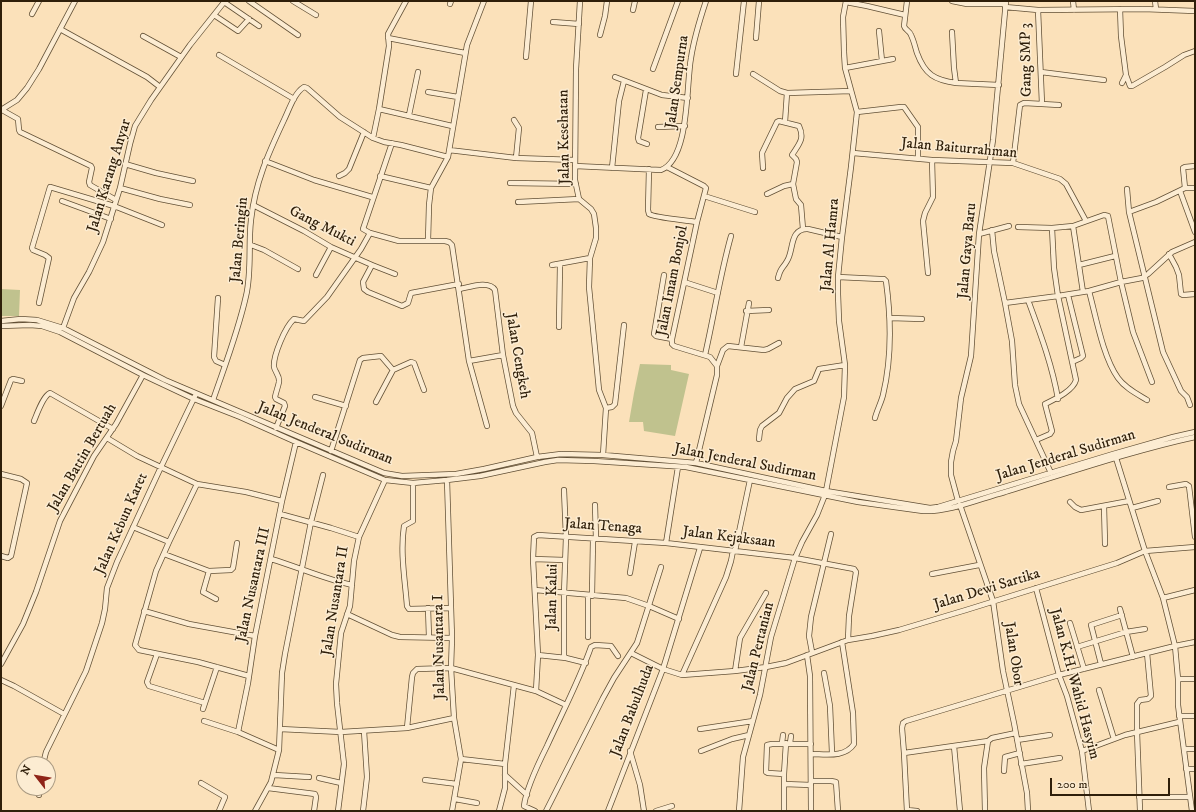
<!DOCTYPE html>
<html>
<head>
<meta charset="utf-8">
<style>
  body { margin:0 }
  #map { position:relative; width:1196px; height:812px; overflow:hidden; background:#fbe1ba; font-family:"IM FELL DW Pica",serif }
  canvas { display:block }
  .frame { position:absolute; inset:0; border:2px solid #2f1f0a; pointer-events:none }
  .north { position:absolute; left:16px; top:756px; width:40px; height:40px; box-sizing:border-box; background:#fcecd2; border:1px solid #aa9a82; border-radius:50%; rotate:301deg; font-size:11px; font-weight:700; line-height:16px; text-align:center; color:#2f1f0a }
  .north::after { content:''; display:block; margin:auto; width:14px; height:18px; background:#8f2418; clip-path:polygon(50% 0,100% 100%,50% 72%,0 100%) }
  .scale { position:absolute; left:1050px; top:778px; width:120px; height:18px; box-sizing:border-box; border:2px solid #2f1f0a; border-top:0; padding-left:5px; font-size:12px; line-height:14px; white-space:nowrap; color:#2f1f0a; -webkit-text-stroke:3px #fcecd2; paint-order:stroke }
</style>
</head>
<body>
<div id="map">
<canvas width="1196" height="812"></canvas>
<div class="frame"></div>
<div class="north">N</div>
<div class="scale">200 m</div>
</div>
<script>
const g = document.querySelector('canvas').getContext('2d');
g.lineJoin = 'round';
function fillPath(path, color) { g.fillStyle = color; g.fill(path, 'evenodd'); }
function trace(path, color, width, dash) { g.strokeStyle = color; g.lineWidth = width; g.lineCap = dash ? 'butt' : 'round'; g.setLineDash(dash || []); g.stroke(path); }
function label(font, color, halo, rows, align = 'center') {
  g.font = font + ' "IM FELL DW Pica",serif'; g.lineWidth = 3; g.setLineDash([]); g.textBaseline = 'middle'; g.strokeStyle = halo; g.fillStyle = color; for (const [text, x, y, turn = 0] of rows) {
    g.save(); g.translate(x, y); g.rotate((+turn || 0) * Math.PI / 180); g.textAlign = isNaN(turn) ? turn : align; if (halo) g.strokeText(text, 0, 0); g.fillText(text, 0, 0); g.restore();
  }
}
fillPath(new Path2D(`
  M1 289 20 290 19 316H1Z
  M640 364 671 365V370L689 374 675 436 644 431 643 422H629L634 393Z`), '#c0c28e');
const minor = new Path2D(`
  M249 1 298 35
  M293 1 316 15
  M580 1 576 69 575 180 579 199 591 209 594 214 596 228V238L590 258 589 287 599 390 606 408 603 455
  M907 1 904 26C905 30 910 31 911 35 914 41 915 47 917 53 925 75 935 80 956 83
  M952 1 967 4H1005
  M1073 1 1074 10
  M1155 1 1156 9
  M224 2 259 26
  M846 2 867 6 905 15
  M450 4 451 1
  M1005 7 1038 10 1143 9 1195 11
  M1120 9 1121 36 1126 75
  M633 10 635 1
  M32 14 39 1
  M214 15 238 31 249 19
  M553 22 579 24
  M60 29 147 77 160 87
  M879 31 882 61
  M952 32 954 68 956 83 999 85
  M600 35 605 16 607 1
  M143 36 181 57
  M388 38 465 53
  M756 38 759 1
  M219 55 294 99
  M526 57 531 1
  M845 68 893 59
  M653 69 678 1
  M1041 72 1104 80
  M736 74 744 1
  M753 74 780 91 787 93
  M615 77 662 95 688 98
  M1122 83 1126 75 1130 86H1132L1165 67 1184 55 1195 51
  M646 90 638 138 639 141 647 144
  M428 92 458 97
  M1042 104 1059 105
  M379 109 452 126
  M1 110 17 100 27 88 39 69 75 1
  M2 110 18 119 19 130 20 132 91 166 92 168 89 182 90 185 116 200
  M857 112 901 107H904L918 127V158
  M409 115 418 72
  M514 120 519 128 516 158
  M785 122 787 93 851 91
  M658 127 685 126
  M373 138 379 109 389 46 388 34 406 1
  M392 143 363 229 370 233 399 241H445L449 242 452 245 469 361 487 426
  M449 150 516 158 575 160
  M853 153 932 160 1013 163 1060 179 1066 184 1086 221
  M265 161 314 180 372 197
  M1013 163 1020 105 1024 103 1042 104 1038 10
  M125 164 156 173 193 181
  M575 166 661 170C690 159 686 84 691 58 694 38 700 19 706 1
  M667 167 704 186 706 188 697 222 672 339V344L674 346 710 357 717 366V375L696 463
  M612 168 619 101 624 81
  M763 168 762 153 777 122 779 121 799 126C805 139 799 144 792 155L796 159 797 162 793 184 796 199 801 205 803 229
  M649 169 648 210 649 214C655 218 687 220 697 222
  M339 176 345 173 349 169 364 132
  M380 176 431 188
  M510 183 576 184
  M120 188 160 199 190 205
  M1185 188 1183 168 1185 167 1195 166
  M1127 189 1129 212 1156 202 1185 188H1195
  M1180 191 1195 232
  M767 194 784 186 793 184
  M704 196 755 212
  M62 201 111 219
  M518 202 579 199
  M253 205 304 231 331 247 372 265 395 274
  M1129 212 1163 352 1181 391 1187 397 1190 405
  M1073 226 1083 292
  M1018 227 1052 228 1073 226 1104 215 1108 216 1121 282 1133 332 1152 382
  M992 230 994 251 1005 303 1058 296 1089 291 1121 282 1142 278 1148 274 1172 252 1195 242
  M979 234 1009 226
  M428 241 429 205 431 188 448 157 467 45 484 1
  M251 245 264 250 298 269
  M1169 254 1176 267 1179 275 1181 294 1183 295 1195 294
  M372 265 363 282 364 289 368 292 402 306 408 303 411 293 459 284
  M552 265 590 258
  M1079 265 1115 256
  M928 273 923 221 925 213 933 197 932 160
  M316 275 331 247
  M664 275 654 334 656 336 672 339
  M838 277 880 279H884L886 281C891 318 892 358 883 395 881 403 877 410 875 418
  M778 278C781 266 782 270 787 261 794 251 789 228 808 229L842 237
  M684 282 718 293
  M460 289C470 287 489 280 495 290L503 355 513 406 516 413 532 433 537 457
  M1089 291C1096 317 1103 357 1118 378 1125 388 1137 394 1147 400
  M1068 295 1083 356 1081 358 1072 362
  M218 298 214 357 216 361 225 365
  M1028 300C1040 333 1052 364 1058 399
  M39 303 49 258 45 255 33 250 32 248 50 187 114 206 162 225
  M1005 303 1012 341 1015 385 1019 404 1051 473
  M746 311 769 310
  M890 318 922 319
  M1 321 21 319 37 320 63 328 165 380 384 473 402 476 456 474 484 469 537 457 561 454 603 455 696 463 826 491 930 508 938 507 1113 454 1173 437 1195 432
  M1 326 30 325 42 326 60 332 143 375 194 399 240 417 296 442 385 480 413 483 447 480 480 476 545 462 558 460 594 461 686 467 858 502 923 511C950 512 979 499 1005 492 1068 473 1131 451 1195 437
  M559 327 560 264
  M63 328 74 298 89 272 103 242 120 188 130 144 135 126 151 100 190 45 225 1
  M741 347 749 303
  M705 355C714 316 720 275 731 236
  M469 361 503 355
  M717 366 723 350 728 346 764 350 768 349 779 343
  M315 397 346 406
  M213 400C225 365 238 332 246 296 252 271 248 245 251 220 255 183 268 154 284 120 289 110 294 93 304 87L307 88 340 117 373 138 384 142 401 145 448 157
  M376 402 393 370 411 362 414 363 424 390
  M1 406 11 380 13 379 22 381
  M606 408 612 407 615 404 624 325
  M34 421C37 414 43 396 50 393L113 429
  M276 428 285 406 284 403 276 399 275 397C276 392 278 387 279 382 280 376 275 372 274 367 273 356 285 327 294 319L304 321 327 297 361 249 370 233
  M107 438 137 456 197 484 246 492 282 501
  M759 439 760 430 762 426 779 413 787 398 795 389 814 381 819 369 845 365
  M1036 440 1050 434 1052 431 1045 404C1055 399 1073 391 1076 380L1058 296 1054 268 1052 228
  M331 451 360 360 363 358 381 356 393 370
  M1116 458 1145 551 1163 598 1175 646 1178 679V705L1192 811
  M678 467 666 543 795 558 854 569 856 572 849 616 848 640
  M1 474 21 479 27 483 11 556 8 558 1 556
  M447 480 452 638 451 668 454 718 461 759 452 811
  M413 483V521L404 526C400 553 405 580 407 606L409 609 451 608
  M197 484 169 542 156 571 135 645 139 650 198 662 249 676
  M1169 487 1186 484 1189 486 1195 537
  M564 490 566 537 564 594V656L566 658 586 663
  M826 491 844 397 845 365 839 321 838 294V277L842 237 851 167 857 112 845 68 844 52 843 17 846 1
  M958 501 951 475V462L953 451 956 441 961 398 971 356 979 234 993 140 1006 1
  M1070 502 1075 507 1081 510 1129 501
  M595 505 596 539
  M960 505 993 601 1003 671 1014 723 1027 793 1028 811
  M1104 506 1105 544
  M1132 508 1158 501
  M280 514 331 528 359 537
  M133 527 169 542
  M735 551 750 480
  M164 554 209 571 231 570 233 568 237 543
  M271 559C298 567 324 579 352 585
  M533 559 565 560
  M209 571 203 592 216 599
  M630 573 635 542
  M932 574 979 565
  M1036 588 1059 675 1067 696 1082 751 1089 811
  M535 590 626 598 649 606 679 619
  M592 596 593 539
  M1163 598 1195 590
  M428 608 429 637
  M1120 609 1133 657
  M144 611 189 624 255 636
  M347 614 392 635 400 637 452 638
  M1070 623 1084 669
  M588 637V596
  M1077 647 1126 632 1145 629
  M812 652 809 636 811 617 831 534
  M631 653 663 669 682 675 735 671 766 667 786 663 848 640 872 636 899 630 966 610 1117 563 1145 551 1195 547
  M157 654 147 682 149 686 205 703
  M538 655 566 658
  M807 655 810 676 811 811
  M1 664 23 624 36 592 60 521 94 456 116 424 143 375
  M1101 664 1091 625 1122 615
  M735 671 740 638 766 593
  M824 673 830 706 832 753
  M682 675 726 577 731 561 733 551
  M1178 679H1195
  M1 680 14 686 64 714
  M1099 690 1114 739
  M536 691 538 655 533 559 534 537 538 535 666 543
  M203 709 217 667
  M1179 716H1195
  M204 721 238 732 279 750
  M407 728 412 677 413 673 417 669 451 668 536 691 566 705
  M280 729 341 732 407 728 454 718
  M700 729 753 721
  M238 732 248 683 255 636 282 501 296 442
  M1017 740 1050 735
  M782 743 783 735
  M790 743 791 736
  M954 746 960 811
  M1184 749H1195
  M630 751 640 785 644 811
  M701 751 732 739 749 735
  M1082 751 1125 735 1179 722
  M904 753 988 741
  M811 754C825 754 845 758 854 744L853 713 842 642
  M461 759 505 764 514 685
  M43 764 46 752 86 671 102 623 105 609 107 588 117 562 161 467 195 396
  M1021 764 1060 758
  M1186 769H1195
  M1004 771 1005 757 1020 753
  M784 774 768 773 766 772 767 745 772 744H811
  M274 775 309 777
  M505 775 527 795
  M319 778 341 783
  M425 780 457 784
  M811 781H831L836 782 838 811
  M201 783 225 797 219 811
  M784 784 811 785
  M268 788 315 794 316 797 314 811
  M39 795V788
  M1139 797H1190
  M455 799 477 803
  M907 810 917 811
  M255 811 271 782 279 750 282 673 285 654 311 522 323 475
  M338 811 344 764 337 703 336 684 341 633 350 606 354 561 359 537 385 480
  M363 811 367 777 364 731
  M499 811 505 788V764
  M535 811 524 806C526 788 539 762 547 746 562 713 579 681 591 647L595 645 611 646 618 656
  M546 811 603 698 614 678 637 643 661 567
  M608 811 663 669 700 548
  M656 811 672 806
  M739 811 743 757 760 695 771 637 795 558 802 542 817 515 825 495
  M784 811V774L786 743
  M907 811 904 753 902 728 903 723 906 721 1059 675 1175 646 1195 642
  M985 811 984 768 988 741 992 738 1016 733
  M1140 811 1137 732V704L1140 700 1148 699 1151 696 1147 653`);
trace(minor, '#625036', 6);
trace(minor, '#fcecd2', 4.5);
label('15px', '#2f1f0a', '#fcecd2', [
  ["Gang SMP 3",1027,60,-91],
  ["Jalan Sempurna",678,82,-82],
  ["Jalan Kesehatan",565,137,-91],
  ["Jalan Baiturrahman",959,149,5],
  ["Jalan Karang Anyar",110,176,-73],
  ["Gang Mukti",322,227,27],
  ["Jalan Beringin",240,240,-85],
  ["Jalan Al Hamra",831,245,-85],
  ["Jalan Gaya Baru",968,251,-85],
  ["Jalan Imam Bonjol",673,281,-79],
  ["Jalan Cengkeh",517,356,80],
  ["Jalan Jenderal Sudirman",325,434,22],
  ["Jalan Jenderal Sudirman",1066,456,-17],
  ["Jalan Battin Bertuah",83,458,-60],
  ["Jalan Jenderal Sudirman",745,463,11],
  ["Jalan Kebun Karet",122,524,-66],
  ["Jalan Tenaga",603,527,4],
  ["Jalan Kejaksaan",729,538,7],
  ["Jalan Nusantara III",254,585,-78],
  ["Jalan Dewi Sartika",987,590,-17],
  ["Jalan Kalui",553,597,-89],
  ["Jalan Nusantara II",336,601,-81],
  ["Jalan Nusantara I",440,647,-91],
  ["Jalan Pertanian",759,647,-76],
  ["Jalan Obor",1013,654,81],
  ["Jalan K.H. Wahid Hasyim",1074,684,75],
  ["Jalan Babulhuda",633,711,-69]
]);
</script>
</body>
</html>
